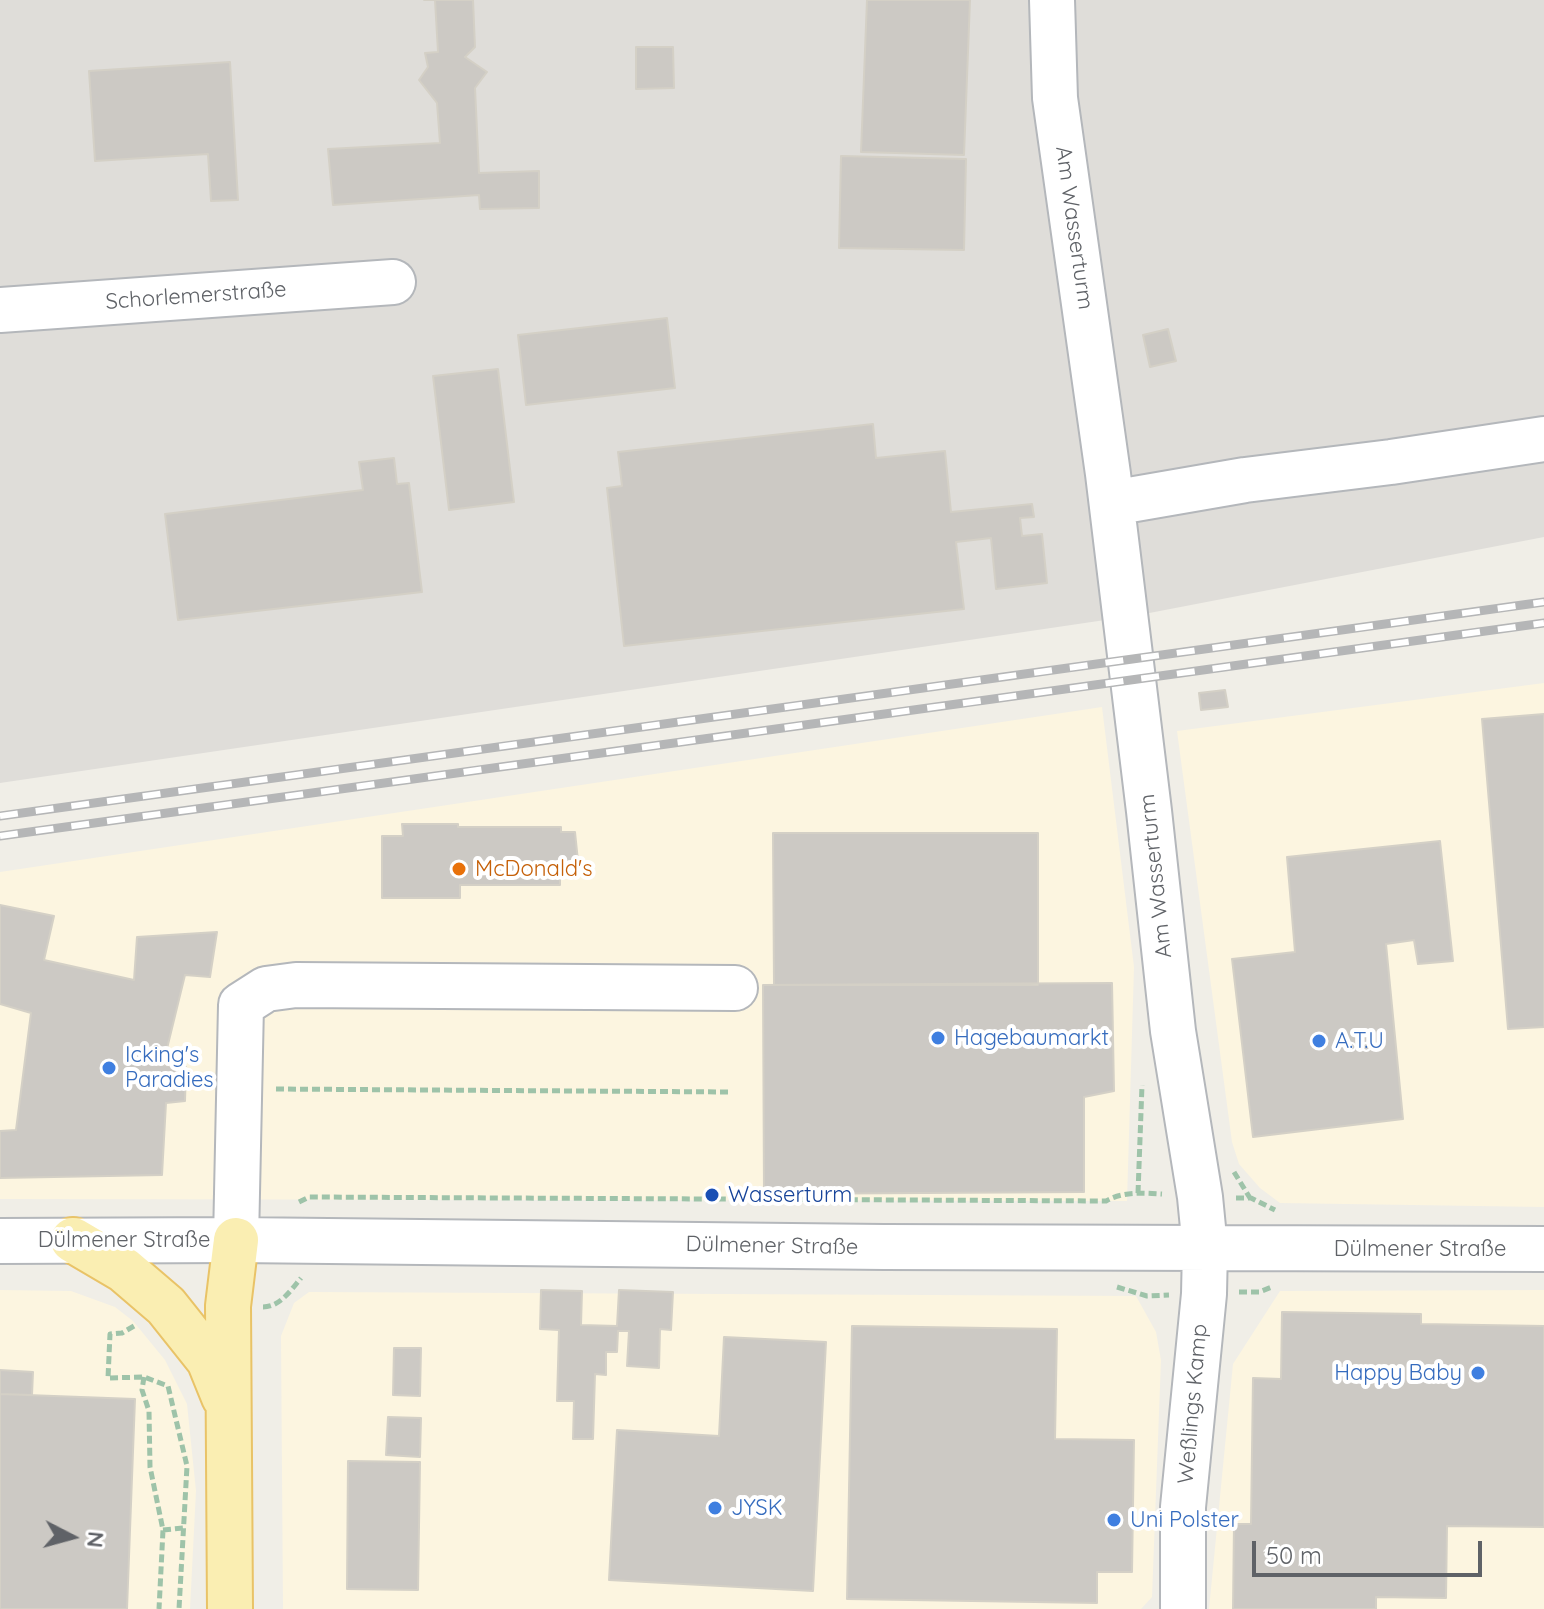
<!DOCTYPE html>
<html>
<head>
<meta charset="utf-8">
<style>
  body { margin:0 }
  #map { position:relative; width:1544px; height:1609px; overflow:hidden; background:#f0eee7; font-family:Quicksand,sans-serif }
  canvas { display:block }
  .north { position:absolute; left:32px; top:1497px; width:80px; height:80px; -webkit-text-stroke:6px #fff; paint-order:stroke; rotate:96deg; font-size:22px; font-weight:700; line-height:32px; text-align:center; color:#5f6267 }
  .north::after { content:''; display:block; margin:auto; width:28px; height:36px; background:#5f6267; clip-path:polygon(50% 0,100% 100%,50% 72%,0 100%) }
  .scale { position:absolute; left:1252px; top:1541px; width:230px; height:36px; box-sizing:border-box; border:4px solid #5f6267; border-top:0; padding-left:10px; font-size:24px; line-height:28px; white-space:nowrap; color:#5f6267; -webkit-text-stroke:6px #fff; paint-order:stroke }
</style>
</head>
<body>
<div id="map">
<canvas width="1544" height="1609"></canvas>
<div class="north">N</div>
<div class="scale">50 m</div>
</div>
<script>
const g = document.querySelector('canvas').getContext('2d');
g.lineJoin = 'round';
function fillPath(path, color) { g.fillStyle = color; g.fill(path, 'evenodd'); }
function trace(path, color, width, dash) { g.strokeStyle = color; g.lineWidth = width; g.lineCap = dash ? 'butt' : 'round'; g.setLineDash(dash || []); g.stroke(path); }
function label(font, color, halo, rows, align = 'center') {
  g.font = font + ' Quicksand,sans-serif'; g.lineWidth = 8; g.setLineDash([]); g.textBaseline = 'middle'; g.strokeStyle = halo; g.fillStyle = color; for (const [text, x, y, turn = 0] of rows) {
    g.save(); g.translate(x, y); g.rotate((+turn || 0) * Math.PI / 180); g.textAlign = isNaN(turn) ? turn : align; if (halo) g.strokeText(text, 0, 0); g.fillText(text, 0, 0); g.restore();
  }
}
fillPath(new Path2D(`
  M1544 683V1207L1280 1203 1260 1188 1239 1164 1232 1142 1177 731Z
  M1102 707 1134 967 1127 1201 0 1199V872Z
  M0 1290 71 1291 115 1307 133 1321 165 1360 187 1404 196 1491 190 1609H0Z
  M1544 1290V1609H1209L1233 1364 1280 1291Z
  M309 1292 1136 1296 1156 1332 1161 1360 1152 1597 1141 1609H283L281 1336 294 1303Z`), '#fcf5e0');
fillPath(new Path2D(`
  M0 0H1544V537L1139 615 0 783Z`), '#dfddd9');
const building = new Path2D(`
  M424 0H473L475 47 465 57 487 72 475 88 479 173 539 171V208L480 209 479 195 333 205 328 149 440 143 437 103 419 80 428 67 425 53 438 52 435 0Z
  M867 0H970L964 155 861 152Z
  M636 47H673L674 88 636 89Z
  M230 62 238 200 211 201 208 154 95 161 89 71Z
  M841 156 966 159 964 250 839 248Z
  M667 318 675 388 526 405 518 335Z
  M1168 329 1176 361 1150 367 1143 335Z
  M498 369 514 502 449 510 433 376Z
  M873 424 876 458 945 451 951 512 1032 504 1034 517 1020 518 1022 536 1042 534 1047 583 996 589 991 538 956 542 964 609 624 646 607 488 622 486 618 452Z
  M394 458 397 484 409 483 422 592 178 620 165 514 363 490 359 462Z
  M1225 690 1228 707 1201 710 1199 693Z
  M1544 714V1027L1508 1029 1482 719Z
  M402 824H458V827H561V832H575L578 861 575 869H560V885H460V898H382V836H403Z
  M773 833H1038V985H774Z
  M1440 841 1453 961 1418 964 1414 940 1386 944 1403 1119 1253 1137 1232 959 1295 952 1287 857Z
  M0 905 54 916 44 960 134 980 137 937 217 932 210 977 185 975 163 1065 186 1067 185 1101 166 1103 162 1175 0 1178V1131L16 1130 31 1013 0 1004Z
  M1112 983 1114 1091 1084 1097V1192L764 1194 763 985Z
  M541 1290 582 1291 581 1325 617 1326 619 1290 673 1292 671 1330 660 1329 659 1368 627 1366 629 1331H618L617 1352H606V1375L595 1374 593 1439H573L574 1401H557L559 1330 540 1329Z
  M1282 1312 1421 1314V1324L1544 1326V1527L1447 1526 1446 1598 1376 1597V1609H1233L1234 1524H1251L1253 1378 1281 1379Z
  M852 1326 1057 1329 1055 1439 1134 1440 1132 1572H1097V1603L847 1599Z
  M724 1337 826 1342 813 1591 609 1580 617 1430 719 1436Z
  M394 1348H421L420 1396 393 1395Z
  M0 1370 33 1372 32 1395 0 1394Z
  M0 1394 135 1399 127 1609H0Z
  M388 1417 421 1418 420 1457 386 1455Z
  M348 1461 420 1462 418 1590 347 1589Z`);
fillPath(building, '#ccc9c4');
trace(building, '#d4d0c6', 2);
const minor = new Path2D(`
  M1052 0 1055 98 1108 474 1149 811 1173 1031 1200 1197 1205 1248 1204 1294 1183 1507V1609
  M0 310 393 282
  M1112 503 1245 480 1391 462 1544 439
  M236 1240 241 1005 266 989 296 985 735 988
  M0 1241 236 1240 884 1247 1544 1249`);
const major = new Path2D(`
  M73 1240 124 1270 166 1306 209 1360 224 1397
  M230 1609 228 1306 236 1240`);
trace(minor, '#b4b7bb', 48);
trace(major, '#e9c367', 48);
trace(new Path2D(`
  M276 1089 732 1092
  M1234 1172 1250 1198
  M1138 1193 1142 1085
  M1236 1198H1251L1275 1210
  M299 1202 309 1197 1106 1201C1124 1191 1143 1193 1162 1194
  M1117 1287 1147 1296 1169 1295
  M1239 1292H1259L1272 1287
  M263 1307C280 1307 291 1290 301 1278
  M134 1326 122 1333 110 1334 108 1378 144 1377 168 1386 187 1466 179 1609
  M144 1377 142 1390 149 1411 150 1467 163 1530 159 1609
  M163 1530 184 1528`), '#9ec3a9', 5, [8, 4]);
trace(minor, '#fff', 44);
trace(major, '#faeeb2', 44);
const rail = new Path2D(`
  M0 816 1544 602
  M0 836 1544 623`);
trace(rail, '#b5b6b7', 9);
trace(rail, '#fff', 6, [18]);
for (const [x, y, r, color] of [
  [459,869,8,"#e8710a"],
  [938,1038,8,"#3f7fe0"],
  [1319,1041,8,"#3f7fe0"],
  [109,1068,8,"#3f7fe0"],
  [712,1195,8,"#1a4fb4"],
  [1478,1373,8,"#3f7fe0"],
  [715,1508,8,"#3f7fe0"],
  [1114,1520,8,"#3f7fe0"]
]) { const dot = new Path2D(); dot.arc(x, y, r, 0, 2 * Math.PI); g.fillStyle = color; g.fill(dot); trace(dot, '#fff', 3); }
label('22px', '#5f6267', '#fff', [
  ["Am Wasserturm",1074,228,82],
  ["Schorlemerstraße",196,296,-4],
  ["Am Wasserturm",1156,876,-96],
  ["Dülmener Straße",124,1240],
  ["Dülmener Straße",772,1246,1],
  ["Dülmener Straße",1420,1249],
  ["Weßlings Kamp",1193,1404,-85]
]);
label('22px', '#c56008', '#fff', [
  ["McDonald's",475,869]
], 'left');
label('22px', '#366cbe', '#fff', [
  ["Hagebaumarkt",954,1038],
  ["A.T.U",1335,1041],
  ["Icking's",125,1055],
  ["Paradies",125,1080],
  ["Happy Baby",1462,1373,"right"],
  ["JYSK",731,1508],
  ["Uni Polster",1130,1520]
], 'left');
label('22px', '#164399', '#fff', [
  ["Wasserturm",728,1195]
], 'left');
</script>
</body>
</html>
